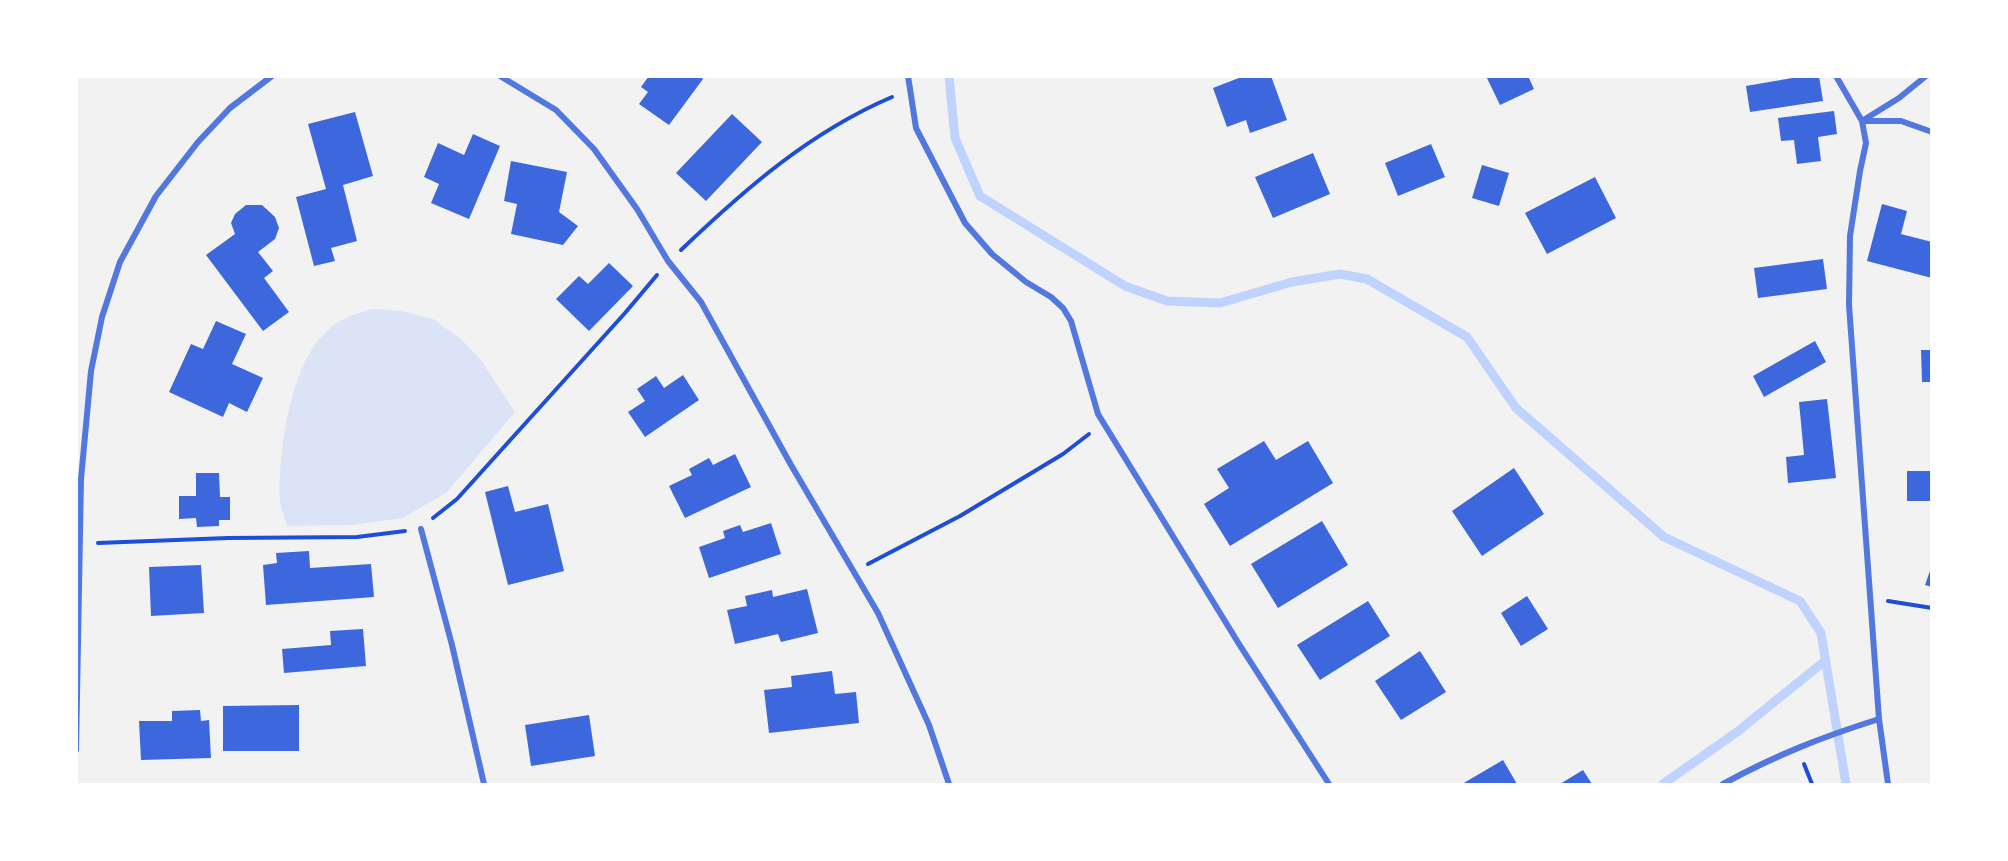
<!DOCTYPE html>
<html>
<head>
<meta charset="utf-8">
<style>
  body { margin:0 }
  #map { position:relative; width:2008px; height:861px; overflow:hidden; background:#f2f2f2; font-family:"IBM Plex Serif",serif }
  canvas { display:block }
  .frame { position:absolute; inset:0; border:78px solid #fff; pointer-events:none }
</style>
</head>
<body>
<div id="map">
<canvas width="2008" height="861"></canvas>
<div class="frame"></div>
</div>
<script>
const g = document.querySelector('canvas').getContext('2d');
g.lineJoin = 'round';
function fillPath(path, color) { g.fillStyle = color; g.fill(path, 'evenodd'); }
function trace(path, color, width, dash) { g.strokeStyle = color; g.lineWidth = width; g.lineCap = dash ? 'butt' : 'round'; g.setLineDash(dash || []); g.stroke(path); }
fillPath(new Path2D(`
  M373 309 401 311 433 319 461 339 481 360 515 412 447 492 403 518 353 525 287 526C285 518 280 508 280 500 278 453 290 367 324 334 340 318 352 315 373 309Z`), '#dbe4f7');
trace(new Path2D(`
  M949 76 955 138 980 196 1125 286 1167 301 1220 303 1292 282 1340 274 1367 279 1467 337 1516 408 1664 537 1800 601 1821 633 1846 784
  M1663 784 1737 732 1826 660`), '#bfd3fe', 9);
fillPath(new Path2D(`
  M649 76H700L703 79 669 125 639 104 648 92 641 87Z
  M1244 76H1271L1287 120 1250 133 1246 120 1227 127 1213 88Z
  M1486 76H1528L1534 89 1500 105Z
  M1804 76H1819L1823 101 1750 112 1746 86Z
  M1834 111 1837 134 1818 137 1821 161 1797 164 1794 140 1781 141 1778 118Z
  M355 112 373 176 343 185 357 241 331 248 335 261 314 266 296 197 326 189 308 124Z
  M732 114 762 142 706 201 676 173Z
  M473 134 500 146 469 219 431 203 439 184 424 177 438 143 464 155Z
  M1431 144 1445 177 1398 196 1385 163Z
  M1313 153 1330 194 1273 218 1255 177Z
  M511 161 567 172 559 212 578 226 563 245 511 234 517 204 504 201Z
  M1482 165 1509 173 1499 206 1472 198Z
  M1595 177 1616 218 1547 254 1525 213Z
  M1882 204 1907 211 1901 234 1932 242V278L1867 261Z
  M246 205H262L275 217 279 228 275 239 258 252 273 271 264 278 289 312 263 331 206 255 235 234 231 223 235 214Z
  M1823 259 1827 289 1758 298 1754 268Z
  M609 263 633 286 589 331 556 299 579 276 588 284Z
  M216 321 246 334 232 364 263 378 247 412 229 403 223 417 169 392 191 344 203 349Z
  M1815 341 1826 362 1764 397 1753 376Z
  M1921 350H1932V382H1922Z
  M683 375 699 400 645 437 628 412 645 401 637 389 656 376 664 388Z
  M1827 399 1836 478 1788 483 1786 457 1804 455 1799 402Z
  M1264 441 1276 460 1308 441 1333 483 1230 546 1204 504 1229 488 1217 469Z
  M735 454 751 487 685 518 669 486 692 475 689 469 709 458 713 465Z
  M1514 468 1544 514 1482 556 1452 511Z
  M1907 471H1932V501H1907Z
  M196 473H219L220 497H230V520H219V526L197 527 196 518 179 519V496H196Z
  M508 486 515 512 548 504 564 571 508 585 485 492Z
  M1322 521 1348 565 1278 608 1251 564Z
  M771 523 781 554 709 578 699 547 725 538 723 531 740 525 743 532Z
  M309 551 310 568 371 564 374 597 266 605 263 565 277 563 276 553Z
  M201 565 204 613 151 616 149 567Z
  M1931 568H1932V587L1925 585Z
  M807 589 818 633 781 642 778 634 735 644 727 610 747 606 745 596 772 590 773 597Z
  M1527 596 1548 629 1521 646 1501 613Z
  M1368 601 1390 636 1320 680 1297 645Z
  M363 629 366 666 284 673 282 649 331 645 330 631Z
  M1420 651 1446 692 1401 720 1375 681Z
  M832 671 835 694 856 692 859 723 769 733 764 690 792 687 791 676Z
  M299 705V751H223V706Z
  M200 710 201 721 209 720 211 758 141 760 139 721H172V711Z
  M589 715 595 756 531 766 525 725Z
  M1503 760 1517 784H1462Z
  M1583 770 1592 784H1560Z`), '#3d67dc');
trace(new Path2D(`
  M681 250C745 189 810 132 892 97
  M433 518 457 499 625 313 657 275
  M98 543 228 538 357 537 405 531
  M868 564 960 516 1063 454 1089 434
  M1888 601 1932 608
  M1804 764 1812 784`), '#1d4ed8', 4);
trace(new Path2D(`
  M500 76 556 110 594 149 637 209 668 261 701 302 791 465 878 613 929 725 949 784
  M908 76 916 128 965 223 992 254 1026 282 1051 297 1063 308 1071 321 1098 414 1239 644 1329 784
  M1836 76 1862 121 1866 143 1860 171 1850 236 1849 305 1879 719 1888 784
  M1862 121 1899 98 1926 76
  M1866 121H1901L1932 132
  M421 529 452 645 484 784
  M76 750 81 479 91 371 102 317 120 262 156 196 198 142 230 108 272 76
  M1723 784C1776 755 1822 737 1879 719`), '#5277de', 6);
</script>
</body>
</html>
